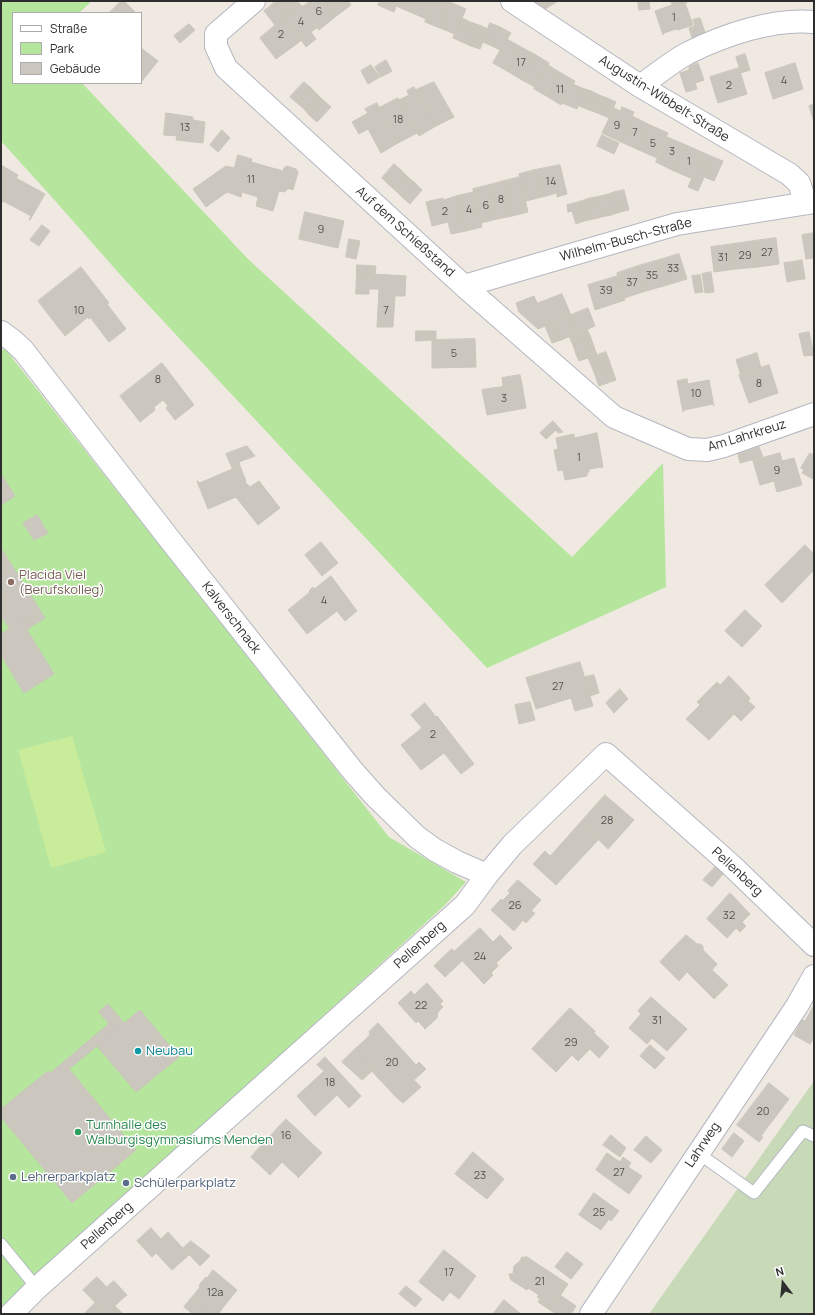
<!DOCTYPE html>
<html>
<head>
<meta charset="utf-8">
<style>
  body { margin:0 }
  #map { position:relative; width:815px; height:1315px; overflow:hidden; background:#efe9e1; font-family:Manrope,sans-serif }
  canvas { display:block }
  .frame { position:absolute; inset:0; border:2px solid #2e2e2e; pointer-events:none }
  .legend { position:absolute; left:12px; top:12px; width:130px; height:72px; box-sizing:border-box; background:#fff; border:1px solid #ababab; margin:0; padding:5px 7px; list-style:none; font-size:12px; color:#2e2e2e }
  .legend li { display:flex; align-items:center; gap:8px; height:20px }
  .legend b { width:20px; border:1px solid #ababab }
  .north { position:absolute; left:763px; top:1263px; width:40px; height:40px; -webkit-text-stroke:3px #fff; paint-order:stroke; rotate:344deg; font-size:11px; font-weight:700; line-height:16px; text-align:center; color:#2e2e2e }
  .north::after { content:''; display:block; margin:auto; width:14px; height:18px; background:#2e2e2e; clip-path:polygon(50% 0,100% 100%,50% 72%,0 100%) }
</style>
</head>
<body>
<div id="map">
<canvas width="815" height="1315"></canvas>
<div class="frame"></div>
<ul class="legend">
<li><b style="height:5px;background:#fff"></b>Straße</li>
<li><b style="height:11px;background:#b6e59e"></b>Park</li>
<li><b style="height:11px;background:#cbc7bf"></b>Gebäude</li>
</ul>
<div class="north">N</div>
</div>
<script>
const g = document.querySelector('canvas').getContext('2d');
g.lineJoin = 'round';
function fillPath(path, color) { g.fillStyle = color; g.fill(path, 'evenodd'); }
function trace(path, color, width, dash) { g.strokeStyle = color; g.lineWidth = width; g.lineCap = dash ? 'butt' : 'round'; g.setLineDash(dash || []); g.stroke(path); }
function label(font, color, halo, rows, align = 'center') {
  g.font = font + ' Manrope,sans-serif'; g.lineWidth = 3; g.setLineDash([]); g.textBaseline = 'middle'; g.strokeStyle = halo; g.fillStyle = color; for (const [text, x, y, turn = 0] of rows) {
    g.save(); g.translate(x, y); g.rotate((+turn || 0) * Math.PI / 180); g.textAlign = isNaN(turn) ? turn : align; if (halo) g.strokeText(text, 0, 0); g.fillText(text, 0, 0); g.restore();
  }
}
fillPath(new Path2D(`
  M1 1H92L79 13H13V83H82L248 259 572 557 663 463 666 587 487 668 124 279 50 195 1 141Z
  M1 349 6 350 389 837 466 882 445 905 1 1310Z`), '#b6e59e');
fillPath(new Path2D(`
  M814 1081V1314H649Z`), '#c8d9b8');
fillPath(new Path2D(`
  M72 736 106 852 51 868 18 750Z`), '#c9ec9a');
const building = new Path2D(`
  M121 1H124L136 13H109Z
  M277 1H297L301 5 285 17 274 3Z
  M311 1H323L335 17 319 30 302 7Z
  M323 1H348L351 5 335 17Z
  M380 1H398L394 12 378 5Z
  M398 1H415L410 12 396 6Z
  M415 1H434L426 19 410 12Z
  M434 1H448L450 2 440 28 425 22Z
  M533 1H558L545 9Z
  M638 1H649L650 9 639 10Z
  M671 1H686L687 3H685L693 25 678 30 676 29 664 33 663 35 655 11 672 5Z
  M450 2 466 9 455 34 440 28Z
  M274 3 285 17 275 25 264 11Z
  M301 5 318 27 311 32 316 39 306 47 285 17Z
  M285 17 302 40 276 59 260 38Z
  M462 18 470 22 462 42 453 38Z
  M700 18 706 35 693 41 689 28 695 26 693 20Z
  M470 22 479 25 471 46 462 42Z
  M490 23 500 27 492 46 483 42Z
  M189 24 195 30 180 43 174 36Z
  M479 25 488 29 480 49 471 46Z
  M500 27 511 33 500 50 492 46Z
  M507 39 521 47 507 71 493 63Z
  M521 47 536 55 522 80 507 71Z
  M141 48 158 61 142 81 141 80Z
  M745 54 750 70 741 73 736 57Z
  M536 55 549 63 535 87 522 80Z
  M386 60 392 71 381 77 375 67Z
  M698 63 704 80 695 83 697 89 686 92 680 73 689 70V67Z
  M795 63 803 89 773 99 765 73Z
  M371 65 380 77 368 84 361 71Z
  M548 65 561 73 548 97 534 89Z
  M739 68 747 94 718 103 710 77Z
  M561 73 575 81 561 105 548 97Z
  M304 82 311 88 297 103 290 97Z
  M434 82 454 117 436 126 416 90Z
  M573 84 582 88 575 104 578 106 577 109 562 103Z
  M414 87 436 126 419 136 399 100 409 95 407 91Z
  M311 88 318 95 304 109 297 103Z
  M582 88 591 91 584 108 575 104Z
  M591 91 599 95 592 111 584 108Z
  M318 95 324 101 310 116 304 109Z
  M599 95 607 98 600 114 592 111Z
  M398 98 417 133 398 143 379 108Z
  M607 98 616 102 609 118 600 114Z
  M324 101 331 107 317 122 310 116Z
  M377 103 398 143 381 153 368 129 359 134 352 122 368 113 365 109Z
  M814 104V122L809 106Z
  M622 107 634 112 621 142 602 133 614 108 620 111Z
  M166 113 193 117V120L205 122 203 143 176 140 177 136 164 135Z
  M632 116 650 125 639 150 621 142Z
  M650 125 668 133 657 158 639 150Z
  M222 130 230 138 218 152 210 145Z
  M602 135 619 143 614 154 597 146Z
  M667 137 686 145 674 171 656 162Z
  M686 145 704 153 693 179 674 171Z
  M704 153 713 157 698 191 688 187 692 178 693 179Z
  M238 155 252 159 251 162 283 171 284 168 287 166 296 169 298 172 293 190 287 188V190L284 192 279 191 273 211 256 206 258 197 242 192 241 197 227 192 206 207 193 189 226 166 234 168Z
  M713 157 723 161 714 181 704 177Z
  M394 164 401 170 388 184 382 178Z
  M1 165 18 175 16 178 45 194 30 220H29L31 216 3 201 1 204Z
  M560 165 567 194 557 197V193L542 197 535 170Z
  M401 170 408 177 396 191 388 184Z
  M535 170 542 197 526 201 519 174Z
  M408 177 415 183 402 197 396 191Z
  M520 177 528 212 512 216 504 181Z
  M504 181 512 216 497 219 489 185Z
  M415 183 422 190 410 204 402 197Z
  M489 185 497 219 481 223 473 189Z
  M624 190 629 210 620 212 615 192Z
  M474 192 482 227 466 231 457 196Z
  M615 192 620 212 611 215 606 195Z
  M606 195 611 215 602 217 597 197Z
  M457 196 466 231 451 234 448 222 432 226 426 202 443 198V200Z
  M597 197 602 217 593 219 588 199Z
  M588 199 593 219 584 221 579 202Z
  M579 202 584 221 576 224 572 211 568 212 567 205Z
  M305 212 344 221 338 248 299 239Z
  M42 225 50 231 39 246 30 240Z
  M814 233V258L806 259 802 235Z
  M776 238 779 264 758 267 754 241Z
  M349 239 360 241 356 259 346 257Z
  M754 241 758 267 736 269 733 244Z
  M733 244 736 269 714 272 711 247Z
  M679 254 687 279 667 285 659 260Z
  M659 260 667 285 646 291 638 266Z
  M802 260 805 279 796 280 793 262Z
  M793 262 796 280 787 282 784 263Z
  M357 265 376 266 375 274 357 273Z
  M638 266 646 291 624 298 617 273Z
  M81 267 109 303 107 304 126 329 109 342 90 317 89 319 88 317 65 336 38 301Z
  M711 272 714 292 705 293 702 274Z
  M357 273 406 276 405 296H395L393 327H377L379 289H369V294H356Z
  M700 275 703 292 695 293 692 276Z
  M618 276 625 300 595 310 588 285Z
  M562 294 571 315 538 329 519 312 516 303 534 296 537 303Z
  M588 308 595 326 578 333 571 315Z
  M571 315 578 333 561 340 553 322Z
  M553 322 561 340 552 343 545 326Z
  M587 329 591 338 573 345 569 336Z
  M416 331H436V340L416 341Z
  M809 332 814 355 804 356 799 334Z
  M591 338 594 347 576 354 573 345Z
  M475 339 476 367 432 368V340Z
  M594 347 597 355 579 361 576 354Z
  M606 352 609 360 592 367 588 358Z
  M757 353 761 368 741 375 736 360Z
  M609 360 612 369 595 375 592 367Z
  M162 363 194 405 175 420 166 408 168 406 163 400 154 407 155 410 140 422 120 396Z
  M769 365 778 393 749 403 739 375Z
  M612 369 616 380 599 386 595 375Z
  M520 375 522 384 503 386 502 378Z
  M687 379 688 384 709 380 714 406 713 404 684 410 683 412 677 381Z
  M522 384 526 408 487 415 482 390Z
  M553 421 563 432 558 433 556 430 546 439 540 433Z
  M597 433 603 467 589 469V472L587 473V476L565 480 563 470 558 471 554 450 558 449 556 438 574 434V438Z
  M247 446 255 456 239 462 240 466 233 470 226 454Z
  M759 447 763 457 740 463 738 454Z
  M780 453 782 461 794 458 802 485 777 492 774 481 760 485 753 461Z
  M810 453 814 456 813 479 802 473 804 470 801 468Z
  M240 466 246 481 245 482 250 487 259 481 280 508 258 525 236 497 208 509 197 481H198L199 483Z
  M1 474 15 496 1 505Z
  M37 515 48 533 34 540 23 523Z
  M321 542 338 563 322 576 305 555Z
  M805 545 814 554V570L782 603 765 585Z
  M1 548 45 618 32 626 28 619 10 629 1 616Z
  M331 576 357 611 345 621 337 611 307 634 288 610 310 592 309 591 313 587 314 589Z
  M745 610 762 626 742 647 725 631Z
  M28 619 32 626 27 630 54 674 24 693 1 655V634Z
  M580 662 593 706 575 711 571 698 536 709 526 678Z
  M594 675 599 693 590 696 585 677Z
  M729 676 750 698 748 701 755 707 741 721 734 714 709 740 686 719 700 705 697 702 717 682 720 685Z
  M620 689 628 699 614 713 606 703Z
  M530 702 535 720 519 724 515 705Z
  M425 703 436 717 437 716 474 764 461 774 444 753 421 770 401 745 422 728 411 715Z
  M605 795 634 820 608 849 581 822Z
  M581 822 599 839 556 885 533 864 545 851 550 856Z
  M716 866 724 873 712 887 703 880Z
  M518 880 541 900 531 911 535 913 526 923 523 920 514 931 491 910 501 899 502 901 510 893 508 891Z
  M730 893 750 914 742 922 746 926 740 932 736 928 727 938 707 919Z
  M480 928 493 942 500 935 512 948 496 963 498 966 491 973 493 975 484 984 454 952Z
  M686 935 697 944H700L703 946V950L717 964 712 970 728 985 714 999 687 972 679 981 660 962Z
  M452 949 462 961 445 977 434 966Z
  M427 983 443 1001 440 1004 443 1007 438 1012 437 1018 425 1029 418 1021 416 1023 398 1003 411 991 414 995Z
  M651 997 687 1029 667 1051 652 1038 647 1044 629 1028 641 1014 638 1011Z
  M108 1004 124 1023 140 1010 179 1057 136 1092 97 1046 115 1031 99 1012Z
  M814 1005V1038L810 1044 794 1035 802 1020 805 1021Z
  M570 1008 595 1031 594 1033 609 1047 599 1058 590 1049 578 1061 572 1055 556 1072 532 1049Z
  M378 1023 416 1065 419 1062 426 1069 414 1080 421 1087 403 1103 396 1097 368 1067 371 1064 356 1048 367 1038 370 1034 369 1032Z
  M109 1024 115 1031 69 1069 136 1150 72 1203 1 1117V1109L48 1071 50 1073Z
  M650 1045 665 1058 655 1069 640 1056Z
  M356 1048 371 1064 368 1067 372 1071 362 1080 342 1062Z
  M325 1057 361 1096 349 1108 337 1095 315 1116 297 1096 324 1071 317 1065Z
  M769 1083 789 1099 761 1136 763 1137 759 1142 737 1125Z
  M286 1119 322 1153 298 1178V1177L282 1162 270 1175 251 1157Z
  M734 1133 744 1141 732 1157 722 1149Z
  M611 1135 626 1148 620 1157 603 1145Z
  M646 1136 662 1150 651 1163 634 1150Z
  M473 1152 504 1179 487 1199 455 1174Z
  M607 1153 620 1162 623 1157 631 1163 628 1167 642 1176 629 1194 596 1170Z
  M594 1193 619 1211 611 1221 609 1219 601 1230 579 1215Z
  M151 1228 161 1239 168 1232 189 1255 172 1270 156 1253 152 1257 137 1241Z
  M191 1241 210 1256 200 1266 183 1248Z
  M444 1250 476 1276 459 1299 450 1292 443 1301 419 1282Z
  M567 1252 583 1264 571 1279 555 1267Z
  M527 1257 568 1284 554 1305H553L550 1310 538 1302 540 1299 537 1297 539 1295 528 1288 527 1290 511 1280 509 1274H513L514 1266 521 1260V1258Z
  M213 1270 237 1290 218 1314H215L193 1296 200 1287 199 1285 206 1277 207 1278Z
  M97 1277 120 1301 106 1314 83 1290Z
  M114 1281 127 1295 120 1301 107 1287Z
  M406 1286 422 1299 415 1307 399 1294Z
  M560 1295 576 1306 571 1314H556L550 1310Z
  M193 1296 215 1314H193L184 1307Z
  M504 1300 521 1314H493Z
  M95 1303 105 1314H84Z
  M115 1306 123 1314H106Z`);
fillPath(building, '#cbc7bf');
trace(building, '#cbc5ba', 1);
const lane = new Path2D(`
  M698 1153 754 1193 803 1131 814 1136
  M1 1244 37 1288`);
const street = new Path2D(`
  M254 1 216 34V46L226 68 464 286 614 417 688 449 707 450 724 446 814 414
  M512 1 640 86 789 174 799 183 806 203
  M640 86C656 75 671 62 688 53 724 35 773 18 814 22
  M464 286 677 224 814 202
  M1 332 12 340 23 350 167 536 352 770 375 796 417 837 435 850 457 862 487 875
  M11 1314 37 1288 465 905 487 875 512 845 606 754 731 865 814 945
  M591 1314 797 1006 814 976`);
trace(lane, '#b4b7c1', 13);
trace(street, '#b4b7c1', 24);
trace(lane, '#fff', 11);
trace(street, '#fff', 22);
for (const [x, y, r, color] of [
  [11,582,4,"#8d6e63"],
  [138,1051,4,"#0f9aa8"],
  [78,1132,4,"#2e9e5b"],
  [13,1177,4,"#5c6f8a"],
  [126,1183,4,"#5c6f8a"]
]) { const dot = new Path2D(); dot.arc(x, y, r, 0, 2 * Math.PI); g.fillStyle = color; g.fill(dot); trace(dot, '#fff', 1.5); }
label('11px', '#555452', null, [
  ["6",319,12],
  ["1",674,18],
  ["4",301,22],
  ["2",281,35],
  ["17",521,63],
  ["4",784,81],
  ["2",729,86],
  ["11",560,90],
  ["18",398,120],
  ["9",617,126],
  ["13",185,128],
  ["7",635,133],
  ["5",653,144],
  ["3",672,152],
  ["1",689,162],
  ["11",251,180],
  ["14",551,182],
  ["8",501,200],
  ["6",486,206],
  ["4",469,210],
  ["2",445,212],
  ["9",321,230],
  ["27",767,253],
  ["29",745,256],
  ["31",723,258],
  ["33",673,269],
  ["35",652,276],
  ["37",632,283],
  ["39",606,291],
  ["10",79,311],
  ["7",386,311],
  ["5",454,354],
  ["8",158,380],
  ["8",759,384],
  ["10",696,394],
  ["3",504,399],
  ["1",579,458],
  ["9",777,471],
  ["4",324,601],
  ["27",558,687],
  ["2",433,735],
  ["28",607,821],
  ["26",515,906],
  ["32",729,916],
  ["24",480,957],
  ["22",421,1006],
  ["31",657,1021],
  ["29",571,1043],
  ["20",392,1063],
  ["18",330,1083],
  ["20",763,1112],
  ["16",286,1136],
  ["27",619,1173],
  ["23",480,1176],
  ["25",599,1213],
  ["17",449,1273],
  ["21",540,1282],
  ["12a",215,1293]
]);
label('13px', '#2e2e2e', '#fff', [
  ["Augustin-Wibbelt-Straße",664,99,32],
  ["Auf dem Schießstand",405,232,42],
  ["Wilhelm-Busch-Straße",626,240,-15],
  ["Am Lahrkreuz",747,436,-17],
  ["Kalverschnack",231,618,52],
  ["Pellenberg",737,872,43],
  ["Pellenberg",420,945,-42],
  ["Lahrweg",703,1145,-56],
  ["Pellenberg",107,1226,-42]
]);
label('13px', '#785e54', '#fff', [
  ["Placida Viel",19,575],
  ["(Berufskolleg)",19,590]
], 'left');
label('13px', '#0d838f', '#fff', [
  ["Neubau",146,1051]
], 'left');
label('13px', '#27864d', '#fff', [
  ["Turnhalle des",86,1125],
  ["Walburgisgymnasiums Menden",86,1140]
], 'left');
label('13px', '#4e5e75', '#fff', [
  ["Lehrerparkplatz",21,1177],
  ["Schülerparkplatz",134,1183]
], 'left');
</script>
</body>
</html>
